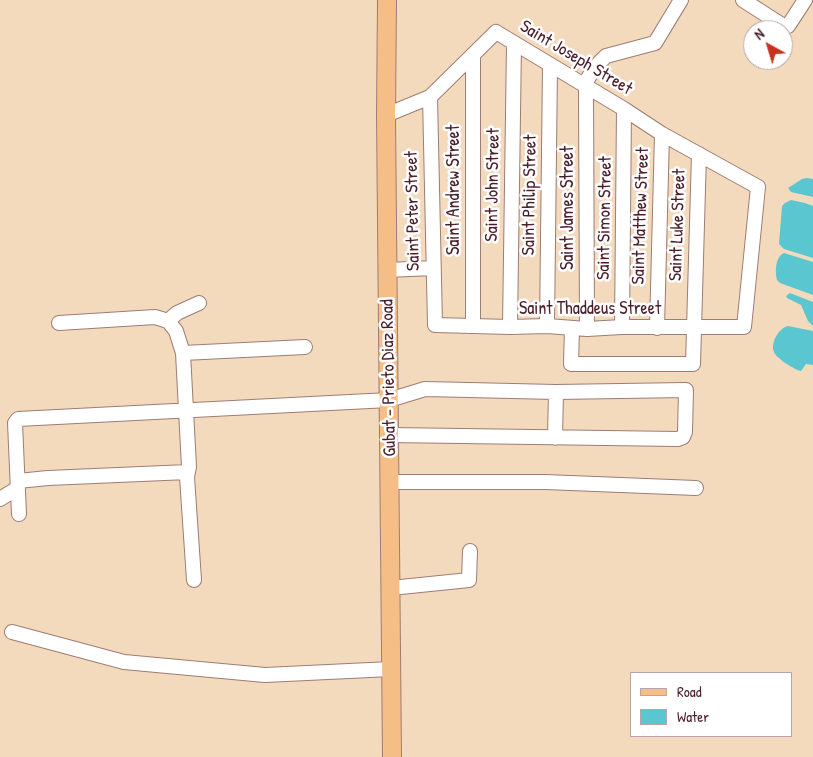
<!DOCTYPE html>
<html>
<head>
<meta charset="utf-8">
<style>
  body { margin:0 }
  #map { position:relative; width:813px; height:757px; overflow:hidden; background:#f4dabc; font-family:"Patrick Hand",sans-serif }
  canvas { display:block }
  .legend { position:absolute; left:630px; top:672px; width:162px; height:65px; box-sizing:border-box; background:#fff; border:1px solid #b7a5aa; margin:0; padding:6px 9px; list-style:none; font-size:15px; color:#4a1f2b }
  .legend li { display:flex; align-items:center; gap:10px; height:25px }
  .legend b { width:25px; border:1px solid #b7a5aa }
  .north { position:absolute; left:743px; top:20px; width:50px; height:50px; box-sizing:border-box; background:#fff; border:1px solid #b7a5aa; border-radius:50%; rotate:321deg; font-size:14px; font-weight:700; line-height:20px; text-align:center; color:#4a1f2b }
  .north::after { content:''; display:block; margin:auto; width:18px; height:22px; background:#c8321e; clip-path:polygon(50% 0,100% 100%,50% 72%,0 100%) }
</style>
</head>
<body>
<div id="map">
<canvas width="813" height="757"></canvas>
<ul class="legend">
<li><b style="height:6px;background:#f6be87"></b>Road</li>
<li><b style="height:14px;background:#5ac7d0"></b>Water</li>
</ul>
<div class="north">N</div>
</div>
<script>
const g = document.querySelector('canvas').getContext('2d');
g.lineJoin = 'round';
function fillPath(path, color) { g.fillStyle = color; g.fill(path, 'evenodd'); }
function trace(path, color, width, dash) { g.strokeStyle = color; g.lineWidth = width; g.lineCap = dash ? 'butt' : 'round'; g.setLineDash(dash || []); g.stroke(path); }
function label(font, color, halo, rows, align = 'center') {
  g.font = font + ' "Patrick Hand",sans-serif'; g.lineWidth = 5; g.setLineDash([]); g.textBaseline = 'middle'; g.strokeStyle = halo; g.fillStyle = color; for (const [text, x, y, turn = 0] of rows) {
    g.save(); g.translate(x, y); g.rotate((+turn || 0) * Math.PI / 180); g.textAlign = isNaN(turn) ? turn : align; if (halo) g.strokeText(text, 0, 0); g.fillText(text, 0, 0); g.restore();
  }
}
fillPath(new Path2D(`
  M807 178 813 179V197L791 192 788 188 802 179Z
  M791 200 805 203 813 206V258L784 249 779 244 782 206 785 203Z
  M784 253 813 262V295L780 283 777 280C775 272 775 257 784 253Z
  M790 293 813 302V326L808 321 801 305 787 298 786 296Z
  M788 326 813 331V365L806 364 801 371C795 370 776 358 774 352 770 343 779 328 788 326Z`), '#5ac7d0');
const minor = new Path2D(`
  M743 0 785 27 788 26 805 0
  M584 85 595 67 606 56 655 43 681 0
  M586 87 587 329
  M386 115 430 97 496 32 624 109 662 134 758 187 744 327H622L587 329 547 326 510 327 435 325 430 97
  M387 270 433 268
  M168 321 177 313 199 303
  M59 323 155 317 168 321 176 331 183 353
  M473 326V55
  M547 326 550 65
  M510 327 514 43
  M622 327 624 109
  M572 328 571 364H693L699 154
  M657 328 662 134
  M555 438 556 392
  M18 481 48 478 188 472
  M390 482H545L696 488
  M0 499 18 488
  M19 514 15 423 18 419 389 400 425 389 556 392 686 390 685 432 683 437 678 439 389 435
  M194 580 187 477 189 467 183 353 305 347
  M391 588 469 580 470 551
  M12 632 124 662 265 675 391 669`);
const major = new Path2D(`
  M387 0 386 115 392 757`);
trace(minor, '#9f7c74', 16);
trace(major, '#9f7c74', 20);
trace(minor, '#fff', 14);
trace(major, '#f6be87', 18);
label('18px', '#4a1f2b', '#fff', [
  ["Saint Joseph Street",576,58,31],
  ["Saint John Street",493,185,-89],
  ["Saint Andrew Street",454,190,-90],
  ["Saint Philip Street",530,195,-89],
  ["Saint James Street",568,208,-90],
  ["Saint Peter Street",413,211,-91],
  ["Saint Matthew Street",641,216,-88],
  ["Saint Simon Street",605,218,-89],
  ["Saint Luke Street",678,225,-88],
  ["Saint Thaddeus Street",590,309],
  ["Gubat - Prieto Diaz Road",389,378,-91]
]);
</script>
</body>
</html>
